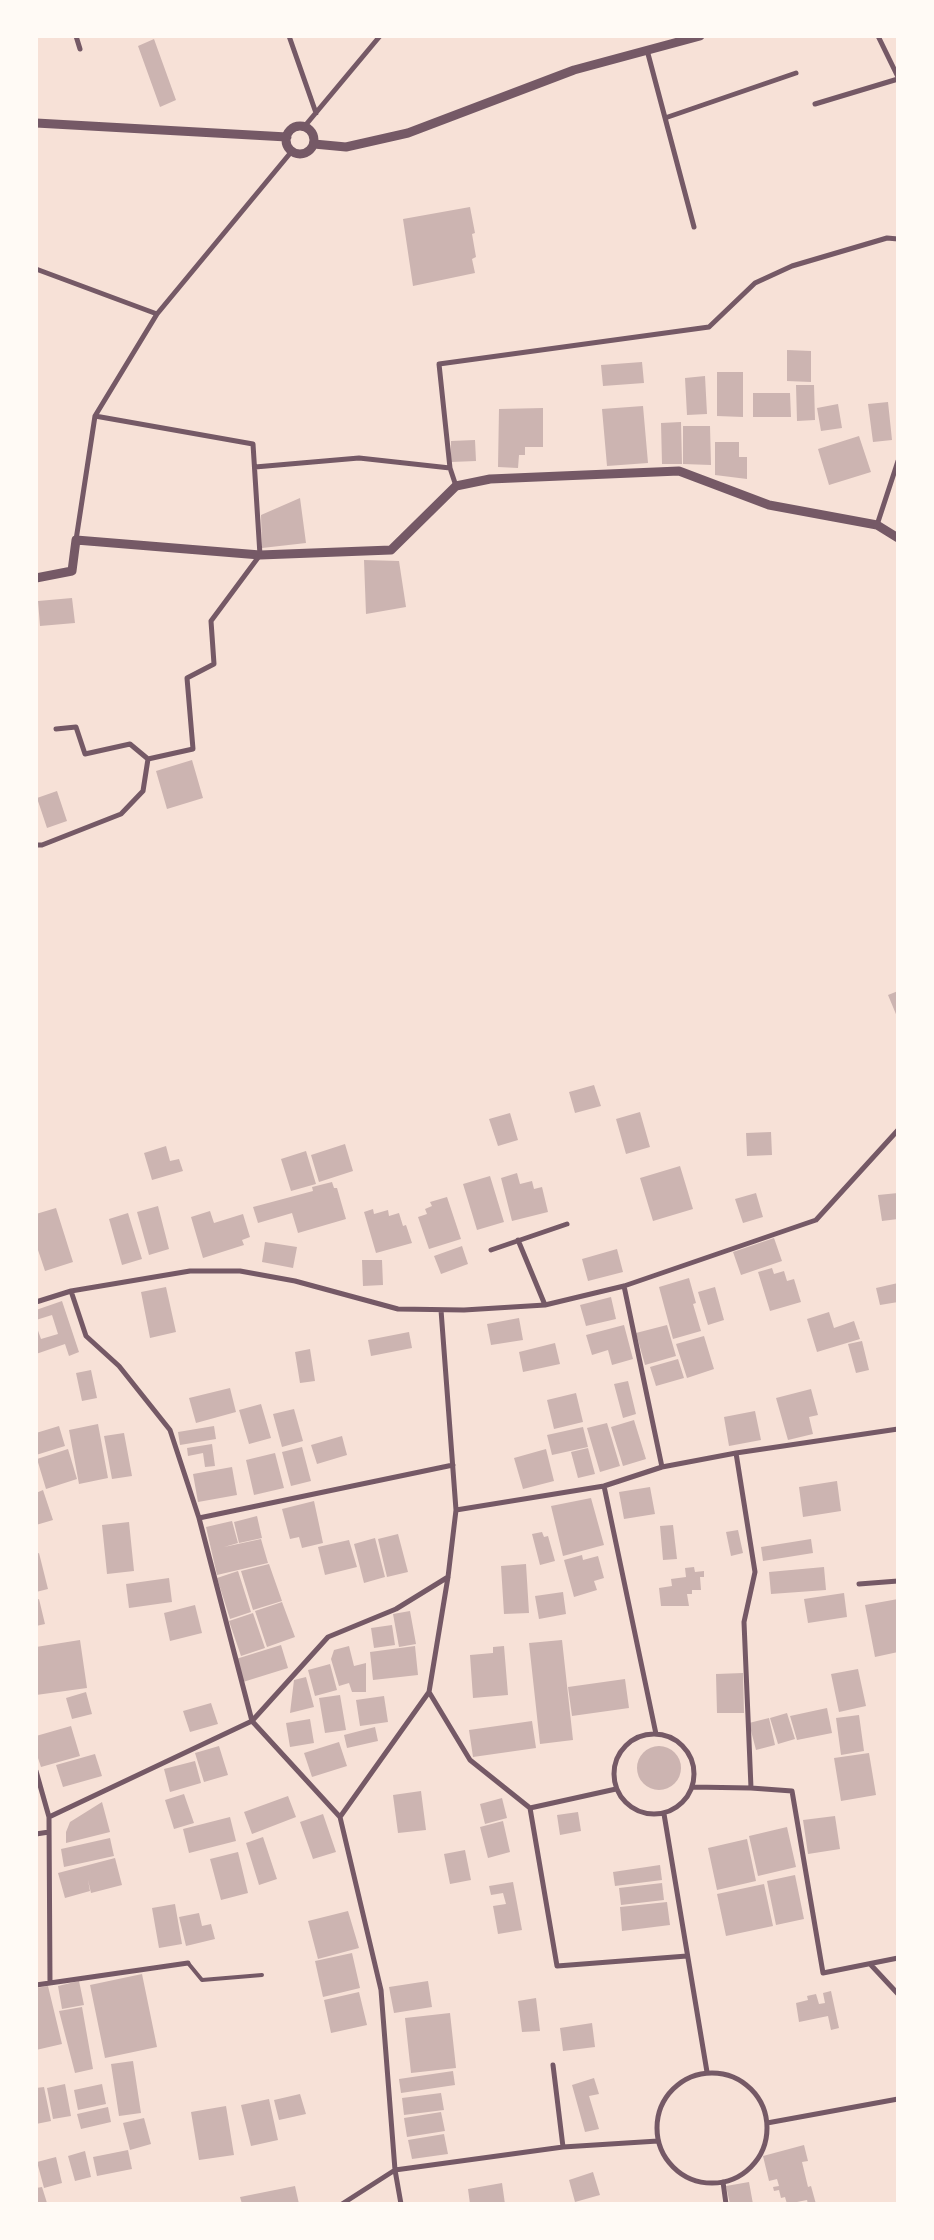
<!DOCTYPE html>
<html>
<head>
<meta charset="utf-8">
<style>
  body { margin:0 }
  #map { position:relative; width:934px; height:2240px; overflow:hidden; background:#f7e1d7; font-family:"IBM Plex Sans",sans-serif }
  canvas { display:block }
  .frame { position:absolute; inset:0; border:38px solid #fffaf5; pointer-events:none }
</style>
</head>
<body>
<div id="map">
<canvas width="934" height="2240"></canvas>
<div class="frame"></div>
</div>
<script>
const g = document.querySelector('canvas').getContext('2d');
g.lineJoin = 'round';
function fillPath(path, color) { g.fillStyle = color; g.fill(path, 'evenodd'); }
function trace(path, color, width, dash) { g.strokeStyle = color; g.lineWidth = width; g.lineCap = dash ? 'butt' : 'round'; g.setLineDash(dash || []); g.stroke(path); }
fillPath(new Path2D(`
  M154 39 176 100 160 107 138 46Z
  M470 207 475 233 472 234 476 257 472 259 475 273 413 286 403 219Z
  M787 350 811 351V382L787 381Z
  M642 362 644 383 603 386 601 365Z
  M717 372H743V417L717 416Z
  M705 376 707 414 687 415 685 378Z
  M796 385H814L815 420 797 421Z
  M753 393H790L791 417H753Z
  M888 402 892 440 873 442 868 404Z
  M838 404 842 428 821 431 817 408Z
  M643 406 648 463 607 466 602 409Z
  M543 408V447H525V455H519L518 468 498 467 499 409Z
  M681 422 682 464H662L661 423Z
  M683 426H710L711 465 683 464Z
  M859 436 871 472 829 485 818 449Z
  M475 440 476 461 451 462V441Z
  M715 442H739V457H747V479L715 475Z
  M300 498 306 543 262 548 261 515Z
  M364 560 399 561 406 607 366 614Z
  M72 598 75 623 40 626 38 601Z
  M192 760 203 798 167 809 156 771Z
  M57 791 67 821 47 828 37 798Z
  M898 991V1019L888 995Z
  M594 1085 601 1106 575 1113 569 1092Z
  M640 1112 650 1147 626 1154 616 1119Z
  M510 1113 518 1140 498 1146 489 1119Z
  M771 1132 772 1155 747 1156 746 1133Z
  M345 1144 353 1171 319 1182 311 1155Z
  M166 1146 170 1161 179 1159 183 1171 152 1180 144 1153Z
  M306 1151 316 1184 291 1191 281 1159Z
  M680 1166 693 1209 653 1221 640 1178Z
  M517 1173 520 1184 532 1181 534 1189 542 1187 548 1212 512 1221 501 1178Z
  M490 1176 504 1222 477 1230 463 1184Z
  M332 1182 334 1188H337L346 1219 298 1233 292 1213 258 1223 253 1207 313 1191 312 1187Z
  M756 1193 763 1217 743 1223 735 1199Z
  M898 1193V1219L882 1221 878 1195Z
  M447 1197 461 1239 429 1249 418 1217 427 1214 425 1209 432 1206 430 1202Z
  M158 1206 169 1249 149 1255 137 1212Z
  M56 1208 73 1262 45 1271 36 1244V1214Z
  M373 1209 374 1214 388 1210 389 1216 399 1213 403 1226 406 1225 412 1243 376 1253 364 1212Z
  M210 1211 214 1223 243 1214 250 1237 242 1240 244 1245 203 1258 191 1217Z
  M128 1213 142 1259 122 1265 109 1219Z
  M774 1238 782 1261 741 1275 733 1252Z
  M265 1242 297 1247 293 1268 262 1262Z
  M462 1246 468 1264 441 1274 434 1256Z
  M617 1249 623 1272 588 1281 582 1259Z
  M362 1260H382L383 1285 363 1286Z
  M772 1268 774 1274 784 1271 787 1281 794 1279 801 1302 770 1311 758 1272Z
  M689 1278 696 1303 693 1304 701 1331 673 1339 659 1287Z
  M898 1283V1302L880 1305 876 1288Z
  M166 1287 176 1332 150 1338 141 1292Z
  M715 1287 724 1320 708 1325 698 1292Z
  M611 1297 616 1319 586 1326 580 1305Z
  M62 1301 79 1352 69 1356 65 1344 36 1354V1325L41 1339 58 1334 52 1315 36 1320V1310Z
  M829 1312 834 1328 854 1321 860 1339 817 1352 807 1319Z
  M519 1318 523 1340 491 1345 487 1324Z
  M624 1325 633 1359 612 1365 608 1350 592 1355 586 1335Z
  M667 1325 676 1356 645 1365 636 1333Z
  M409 1332 412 1348 371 1356 368 1340Z
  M704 1336 714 1369 687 1378 676 1344Z
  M862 1341 869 1370 856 1373 848 1344Z
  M555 1343 560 1364 523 1372 519 1352Z
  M310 1349 315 1381 300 1383 295 1352Z
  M678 1359 684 1378 656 1386 650 1367Z
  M91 1370 97 1398 82 1401 76 1373Z
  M628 1381 636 1414 623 1418 614 1384Z
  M230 1388 236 1412 196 1423 189 1398Z
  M811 1389 818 1415 809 1417 813 1434 788 1440 776 1398Z
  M576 1393 583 1422 554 1429 547 1400Z
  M261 1404 271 1438 249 1444 239 1410Z
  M294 1409 303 1441 282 1447 273 1414Z
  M755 1411 761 1440 729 1446 724 1417Z
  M634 1420 646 1459 623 1466 611 1427Z
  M607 1423 620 1466 600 1472 587 1428Z
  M98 1424 108 1478 79 1484 69 1430Z
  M59 1426 65 1446 36 1455V1433Z
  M214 1426 216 1439 180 1445 178 1432Z
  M583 1427 588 1447 552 1455 547 1435Z
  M124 1433 132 1476 112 1479 104 1436Z
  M342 1436 347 1455 317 1464 311 1445Z
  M212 1444 215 1466 205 1467 203 1453 188 1456 187 1448Z
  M302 1447 311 1481 291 1486 282 1452Z
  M588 1448 595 1474 578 1478 571 1452Z
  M68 1449 77 1479 46 1489 37 1459Z
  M546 1449 554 1481 523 1489 514 1458Z
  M275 1453 284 1488 254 1495 246 1460Z
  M232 1467 237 1495 198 1502 193 1474Z
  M837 1481 841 1511 803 1517 799 1487Z
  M650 1487 655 1514 624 1519 619 1492Z
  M43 1490 53 1520 36 1525V1493Z
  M591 1498 604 1545 563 1556 551 1506Z
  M314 1501 323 1543 302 1548 299 1537 290 1539 282 1509Z
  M257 1516 262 1538 239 1543 234 1522Z
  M232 1521 238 1543 224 1547 261 1539 268 1563 217 1575 206 1527Z
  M129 1522 134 1571 107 1574 102 1525Z
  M673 1525 677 1559 663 1560 660 1526Z
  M738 1530 743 1553 731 1556 726 1532Z
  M542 1532 544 1537 548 1536 555 1561 540 1565 532 1534Z
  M398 1534 408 1572 387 1577 378 1539Z
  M375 1538 385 1577 364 1583 354 1544Z
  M811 1539 813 1553 763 1561 761 1547Z
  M349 1540 357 1567 325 1575 318 1547Z
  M39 1553 48 1589 36 1592V1554Z
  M582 1555 583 1560 598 1556 604 1578 594 1581 597 1590 574 1597 564 1560Z
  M269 1564 282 1601 253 1610 241 1571Z
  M526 1564 529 1613 504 1614 501 1566Z
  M694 1567 695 1572 704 1571V1577H700L701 1590H692V1594H687L689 1606H661L659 1588 672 1586 671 1579 686 1577 685 1568Z
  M824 1567 826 1590 771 1594 769 1572Z
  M238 1571 251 1612 230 1619 217 1578Z
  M169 1578 172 1602 129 1608 126 1584Z
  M563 1592 566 1614 539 1619 535 1596Z
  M844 1593 847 1617 808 1623 804 1599Z
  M39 1599 45 1624 36 1626V1600Z
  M898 1599V1652L875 1657 865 1605Z
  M282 1602 295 1637 267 1647 255 1611Z
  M195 1605 202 1633 170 1641 164 1613Z
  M410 1611 416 1644 399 1647 393 1614Z
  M253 1613 265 1648 241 1656 229 1621Z
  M392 1625 395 1645 374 1648 371 1628Z
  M80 1640 87 1688 36 1695V1647Z
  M562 1640 573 1740 540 1744 529 1643Z
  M281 1645 288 1668 243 1682 236 1659Z
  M349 1646 354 1666 366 1663V1692H352L349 1683 339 1686 331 1659 334 1650Z
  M415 1646 418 1675 373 1680 370 1652Z
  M504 1646 508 1695 473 1698 470 1655 493 1653V1647Z
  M330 1664 337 1690 315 1696 308 1670Z
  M858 1669 866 1706 839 1712 831 1674Z
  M743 1673 744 1713H717L716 1674Z
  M306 1677 314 1707 290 1713 294 1680Z
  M625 1679 629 1708 572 1716 568 1687Z
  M86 1692 92 1714 72 1719 66 1698Z
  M340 1695 346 1730 325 1733 319 1698Z
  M384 1696 388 1722 360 1726 356 1700Z
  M211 1703 218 1724 190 1732 183 1711Z
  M827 1708 832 1733 797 1740 790 1716Z
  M787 1713 795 1739 778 1744 770 1718Z
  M859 1715 864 1751 841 1755 836 1718Z
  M769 1718 775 1745 756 1750 749 1723Z
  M310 1719 314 1743 290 1747 286 1723Z
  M532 1721 536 1748 473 1757 469 1730Z
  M71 1726 80 1756 41 1767 36 1752V1736Z
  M375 1727 378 1741 347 1748 344 1735Z
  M339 1742 347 1766 312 1777 304 1753Z
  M637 1768a22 22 0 1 1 44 0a22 22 0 1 1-44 0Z
  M219 1746 228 1775 204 1782 195 1753Z
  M869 1753 876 1795 841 1801 834 1758Z
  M95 1754 102 1776 63 1787 56 1765Z
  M195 1761 201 1783 170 1792 164 1769Z
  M421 1791 426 1830 398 1833 393 1795Z
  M184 1794 194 1823 174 1829 165 1800Z
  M288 1796 296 1817 252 1834 244 1812Z
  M502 1798 507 1818 485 1824 480 1804Z
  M102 1802 110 1832 66 1843V1832L70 1822Z
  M578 1812 581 1831 560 1835 557 1815Z
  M323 1814 336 1852 313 1859 300 1822Z
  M835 1816 840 1849 808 1854 803 1820Z
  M230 1817 236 1841 189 1853 183 1829Z
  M503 1821 510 1852 488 1858 480 1827Z
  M787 1827 796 1867 758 1876 749 1836Z
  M263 1837 277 1879 259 1885 246 1843Z
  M110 1838 114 1856 64 1867 61 1849Z
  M747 1839 756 1881 717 1890 708 1848Z
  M465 1850 471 1880 450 1884 444 1854Z
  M238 1852 248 1893 221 1900 210 1859Z
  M115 1858 122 1885 91 1893 88 1880 90 1891 65 1898 58 1873Z
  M660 1865 662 1880 615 1886 613 1872Z
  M795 1875 804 1919 776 1925 767 1881Z
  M513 1882 522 1930 498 1934 493 1906 506 1904 503 1893 491 1895 489 1886Z
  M662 1883 664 1900 621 1905 619 1888Z
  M764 1884 773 1926 726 1936 717 1894Z
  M667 1902 670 1925 622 1931 620 1907Z
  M175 1904 182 1944 159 1948 152 1908Z
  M348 1911 359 1948 318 1959 308 1921Z
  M199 1913 202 1926 211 1924 215 1939 186 1946 179 1917Z
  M352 1953 360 1988 323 1997 315 1961Z
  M142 1974 157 2047 105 2058 90 1985Z
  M79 1981 84 2005 62 2009 58 1986Z
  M428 1981 432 2007 394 2013 389 1987Z
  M48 1986 62 2044 36 2050V1988Z
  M831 1991 839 2028 831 2030 828 2016 799 2022 796 2003 808 2000 807 1996 816 1994 819 2004 825 2003 823 1993Z
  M359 1992 367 2025 331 2033 324 2000Z
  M536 1998 540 2031 522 2032 518 2001Z
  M82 2007 93 2069 75 2073 59 2011Z
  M450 2013 456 2068 411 2073 405 2018Z
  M592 2023 595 2047 563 2051 560 2028Z
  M133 2061 141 2113 119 2116 111 2064Z
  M453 2071 455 2085 401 2093 399 2079Z
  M594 2078 599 2094 589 2096 599 2129 585 2132 572 2085Z
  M65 2084 71 2116 53 2119 47 2088Z
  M102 2084 106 2104 78 2110 74 2090Z
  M44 2087 51 2121 36 2124V2088Z
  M441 2093 444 2110 404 2115 402 2098Z
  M300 2094 306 2114 279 2120 274 2100Z
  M269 2099 278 2140 251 2146 241 2105Z
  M226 2106 234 2155 199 2160 191 2112Z
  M108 2107 111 2122 81 2129 77 2114Z
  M441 2112 445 2131 407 2137 404 2118Z
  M144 2118 151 2144 130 2150 123 2123Z
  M444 2134 448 2154 412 2159 408 2140Z
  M804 2145 808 2161 802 2162 808 2187 811 2186 816 2204H808L807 2200 787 2204 785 2197 781 2198 779 2190 774 2191 773 2187 779 2186 777 2179 769 2181 763 2156Z
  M128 2150 132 2169 97 2176 93 2157Z
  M85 2151 91 2177 75 2181 68 2156Z
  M56 2157 62 2183 44 2188 37 2162Z
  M593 2172 600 2195 575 2202 569 2180Z
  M749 2182 753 2204H730L726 2186Z
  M502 2183 505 2204H470L468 2189Z
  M295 2186 299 2204H242L240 2197Z
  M42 2187 47 2203 36 2204V2188Z`), '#ccb4b1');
trace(new Path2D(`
  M188 1963 202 1980 262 1975`), '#755966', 4);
trace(new Path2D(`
  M76 36 80 49
  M289 36 316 113
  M878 36 898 77
  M647 50 694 227
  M815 104 898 79
  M665 118 796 73
  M304 127 380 36
  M36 269 157 314
  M255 467 359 458 450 468 439 364 709 327 755 283 792 266 887 238 898 239
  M450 468 456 486
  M877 525 898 461
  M76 540 95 416 157 314 292 151
  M56 729 76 727 85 754 130 744 148 759
  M36 845H42L121 814 143 791 148 759 193 749 187 678 214 664 211 621 260 555 253 444 95 416
  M518 1240 545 1305
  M491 1250 567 1224
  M624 1286 662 1467
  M71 1291 86 1336 119 1366 170 1430 199 1518 252 1721 340 1817 381 1990 395 2170 401 2204
  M36 1302 71 1291 190 1271H240L295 1281 398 1309 464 1310 545 1305 624 1286 816 1220 898 1130
  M736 1453 755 1572 744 1622 751 1788
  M604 1486 656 1734
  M456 1510 604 1486 662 1467 736 1453 898 1429
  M199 1518 453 1465
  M859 1584 898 1581
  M429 1692 470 1760 530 1808 616 1789
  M614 1774a40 40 0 1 1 80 0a40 40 0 1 1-80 0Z
  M36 1771 49 1817 50 1983
  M692 1787 751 1788 792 1791 823 1973 898 1958
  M530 1808 557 1966 687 1956
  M664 1814 707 2072
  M49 1817 252 1721 328 1637 396 1609 448 1577
  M340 1817 429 1692 448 1577 456 1510 441 1310
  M36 1834 49 1832
  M871 1965 898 1994
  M36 1985 188 1963
  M553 2065 563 2147
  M657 2128a55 55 0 1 1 110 0a55 55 0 1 1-110 0Z
  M767 2123 898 2099
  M723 2182 726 2204
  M342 2204 395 2170 563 2147 658 2141`), '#755966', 5);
trace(new Path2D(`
  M36 123 287 137
  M286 140a14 14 0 1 1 28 0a14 14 0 1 1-28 0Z
  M314 144 346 147 408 133 574 70 700 36
  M36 578 72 571 76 540 260 555 391 550 456 486 490 479 679 471 769 505 877 525 898 538`), '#755966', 9);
</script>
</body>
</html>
